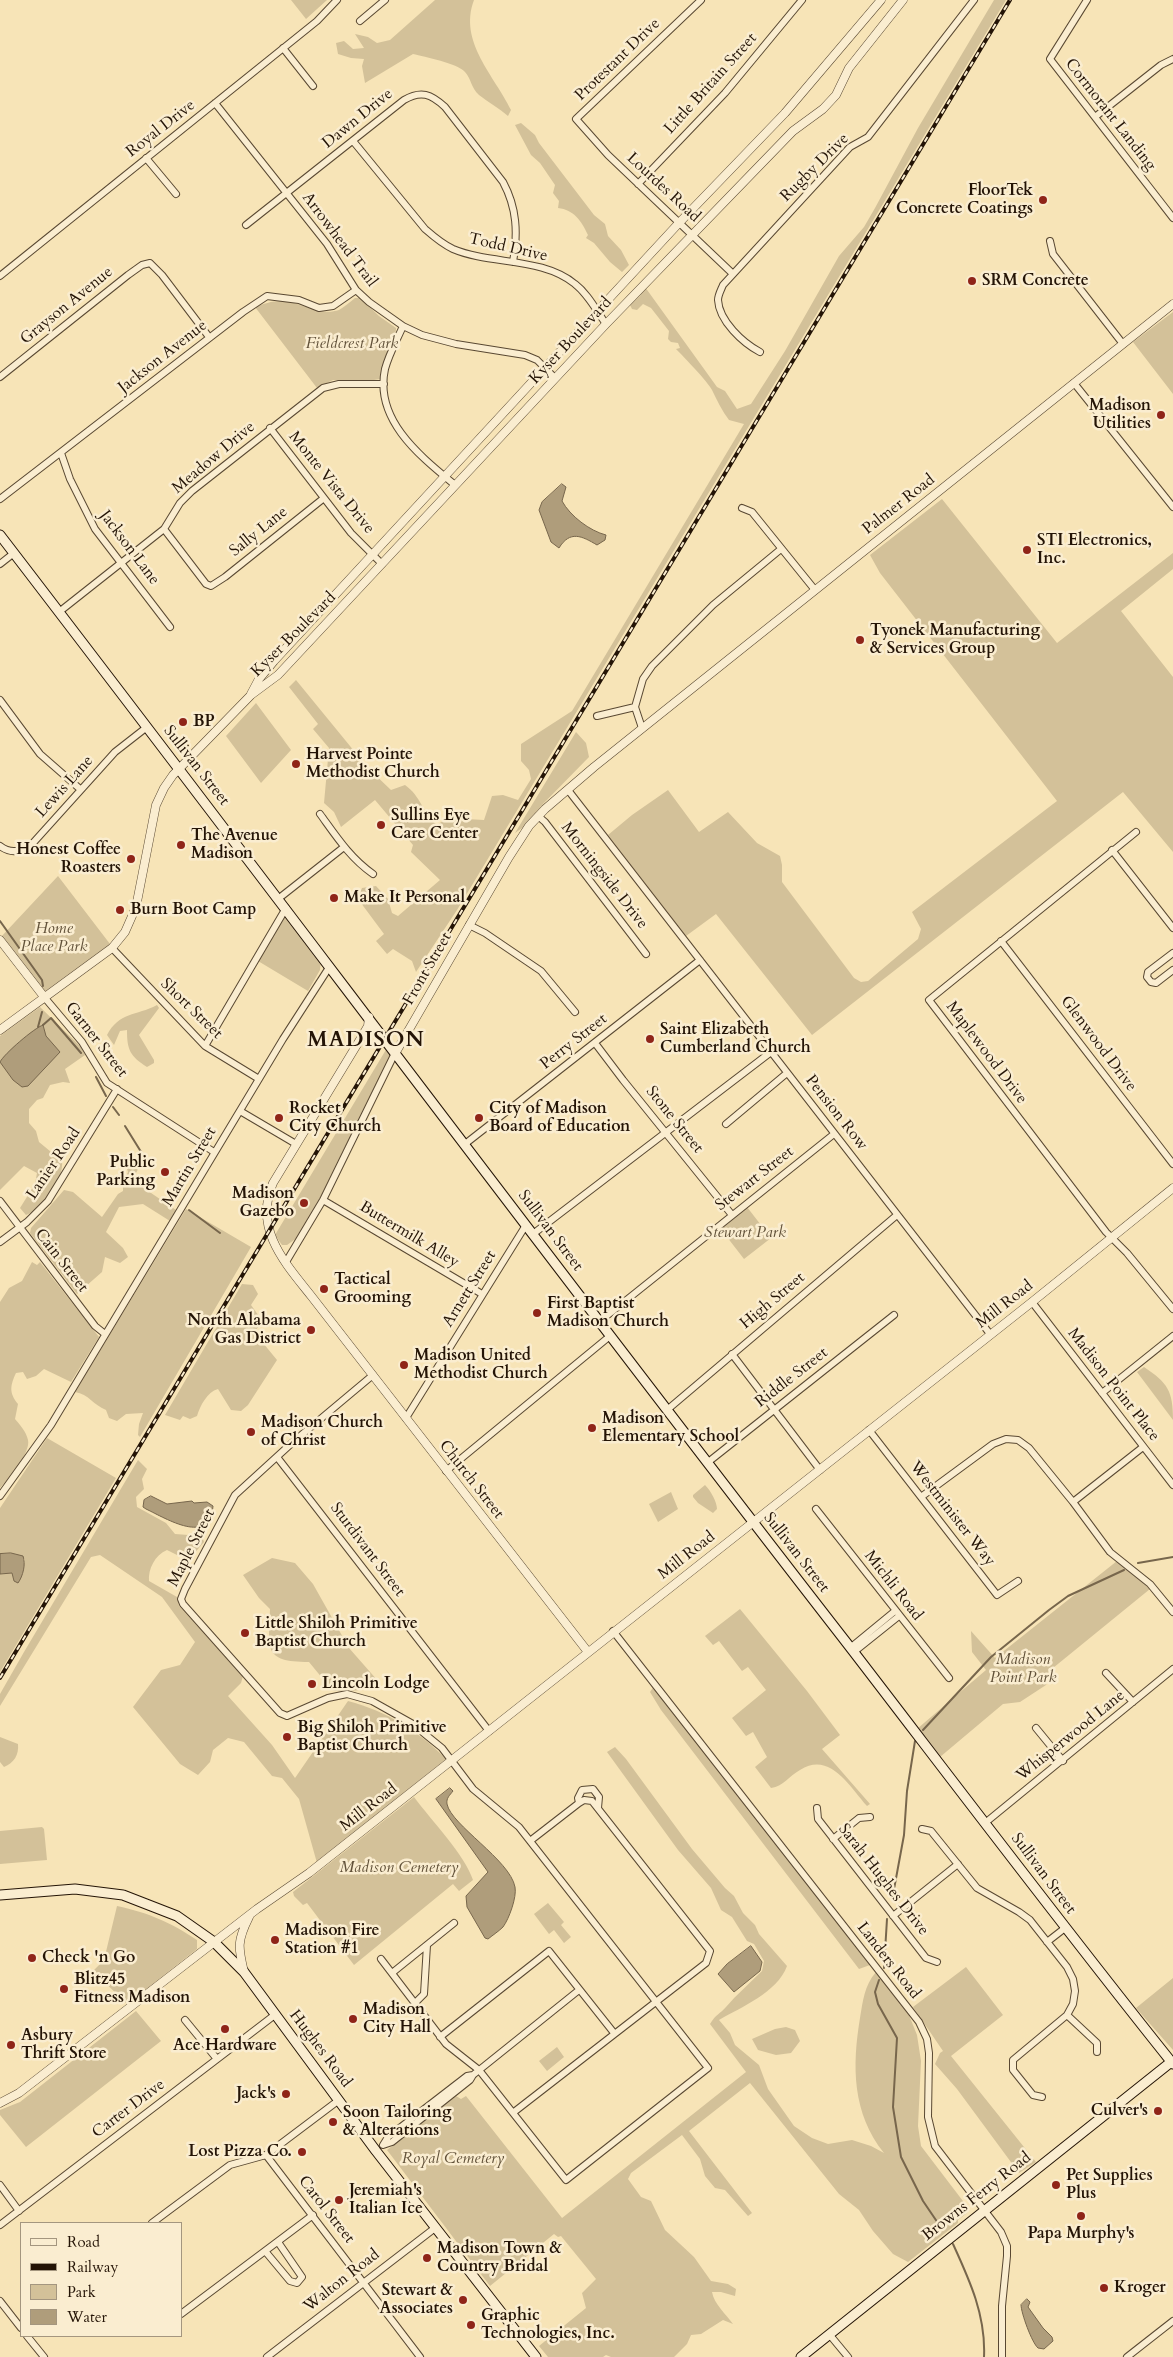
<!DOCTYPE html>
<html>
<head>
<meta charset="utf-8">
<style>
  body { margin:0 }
  #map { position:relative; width:1173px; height:2357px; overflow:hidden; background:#f7e4b7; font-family:Cardo,serif }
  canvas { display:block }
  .legend { position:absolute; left:20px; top:2222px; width:162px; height:115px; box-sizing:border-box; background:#faedd0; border:1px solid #a4967f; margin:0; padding:6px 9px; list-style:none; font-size:15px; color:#241406 }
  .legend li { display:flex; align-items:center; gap:10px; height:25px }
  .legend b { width:25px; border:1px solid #a4967f }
</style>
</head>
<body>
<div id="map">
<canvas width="1173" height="2357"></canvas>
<ul class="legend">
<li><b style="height:6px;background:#faedd0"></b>Road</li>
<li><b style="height:6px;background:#241406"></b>Railway</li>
<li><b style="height:14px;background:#d3c199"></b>Park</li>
<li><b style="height:14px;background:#af9d7b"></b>Water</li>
</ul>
</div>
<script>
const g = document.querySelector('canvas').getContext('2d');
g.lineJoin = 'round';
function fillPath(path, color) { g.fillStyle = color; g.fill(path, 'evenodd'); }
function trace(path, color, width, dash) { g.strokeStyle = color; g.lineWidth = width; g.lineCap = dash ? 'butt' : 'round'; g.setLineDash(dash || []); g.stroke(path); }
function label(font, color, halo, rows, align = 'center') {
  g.font = font + ' Cardo,serif'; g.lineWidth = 5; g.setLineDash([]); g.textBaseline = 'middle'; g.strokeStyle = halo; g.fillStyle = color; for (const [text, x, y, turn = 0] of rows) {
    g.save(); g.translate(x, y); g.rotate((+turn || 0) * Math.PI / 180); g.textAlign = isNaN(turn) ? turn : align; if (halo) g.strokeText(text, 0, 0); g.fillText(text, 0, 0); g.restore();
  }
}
fillPath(new Path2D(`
  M291 0H327L306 19Z
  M435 0H474C458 42 495 76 511 110L508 116C499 108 489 103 479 95 471 88 471 78 465 72 457 63 425 57 413 54L365 83 362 66 364 59 351 58 338 54 336 43 344 41 353 49 364 48 355 34 368 37 377 43 390 40Z
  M994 0H1006L457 910 416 972 412 961 393 949 387 954 376 941 384 934 358 899 362 888 376 886 388 899 392 913 398 916 440 880 411 852 413 845 375 800 341 827 334 812 324 803 329 748 313 729 318 724 289 687 296 680 368 768 391 790 405 785C421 796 423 814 437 825L447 818 484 820 492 796 503 795 518 800 531 779 529 770 521 761V744L572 711 744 424 729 420C722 411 717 400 712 390 708 382 684 357 676 349L680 348 678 343 671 342 668 339 669 331 651 308 643 304 637 310 632 309 630 305 640 296 645 287 717 387 725 391 737 409 751 404 785 351 839 256 864 227 875 208 918 128Z
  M521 123 535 135 539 143 594 215 605 224 608 236 621 250 629 265 622 272 610 262 594 243 586 238 588 235C581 220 574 210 558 208L559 201 553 193 555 185 540 163 531 155 515 125Z
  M355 298H360L379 316 396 328C397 335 382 363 381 376L380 379 374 380H333L317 388 255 307C266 303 277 299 289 302 306 305 321 316 339 310 344 307 350 302 355 298Z
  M1173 312V394L1133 342Z
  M942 499 1057 643 1173 553V569L1121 611 1173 677V852L1123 792 812 1035 716 914 686 936 608 835 632 815 668 790 699 832 728 812 757 843 780 856 782 865V882L854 978 861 982 868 981 918 939 921 929 912 912 1057 801 880 573 870 555Z
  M256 703 291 750 261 783 226 736Z
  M576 732 586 743 589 757 543 804 525 826 515 833Z
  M58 876 110 944 46 994 0 938Z
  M283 917H286L321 961 320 970 308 991 258 961Z
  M157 1005 159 1008 139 1035 154 1060V1063L147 1067C130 1056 127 1050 127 1030L120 1031 114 1045 107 1035C119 1012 136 1016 157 1005Z
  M40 1007 81 1047 85 1055 65 1069 70 1083 63 1082 50 1085 43 1098 37 1100 29 1109V1123L36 1131 39 1142 62 1161C64 1180 44 1208 26 1215L20 1208 35 1184 37 1173 24 1166 0 1190V1036Z
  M387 1048 391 1055 319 1200 297 1238 287 1245H282L275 1235Z
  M129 1158 139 1160 141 1164 132 1180 176 1210 170 1221 143 1204 119 1207 106 1232 123 1248 128 1257 120 1263 105 1257 102 1272 77 1294 30 1233 31 1228 64 1190 73 1192 102 1217 118 1194 123 1191V1183L128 1172 126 1166Z
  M747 1207 771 1238 744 1259 720 1228Z
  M186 1209 251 1247 140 1437 138 1435 139 1424 143 1413 126 1414 117 1421 109 1418 106 1410C93 1405 89 1394 75 1392Z
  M32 1262 37 1265 40 1262 99 1337 71 1382 44 1369 36 1376 27 1379 23 1372 16 1373C10 1386 9 1393 18 1404L15 1419C20 1425 26 1431 28 1440 31 1452 9 1479 0 1488V1302L9 1288 22 1281Z
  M242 1284 253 1285 258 1294 251 1305 261 1319V1324L254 1332 277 1360 248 1405 241 1411 231 1410 218 1389C207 1392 200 1406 197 1416L190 1419 183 1416 180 1420 165 1415Z
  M1144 1367C1168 1383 1173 1391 1173 1420L1137 1372Z
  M47 1438 116 1478 0 1672V1574L12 1573 14 1581 23 1572 25 1559 11 1553 0 1554V1508Z
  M138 1460 147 1469 142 1479 144 1489 136 1497 137 1507 166 1523 175 1534 202 1536 204 1542 192 1556 185 1559 167 1550C155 1555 148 1569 149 1581L177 1597 179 1606 243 1676 241 1683 228 1696 272 1745 295 1778 348 1701C386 1711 419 1731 446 1759L317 1863 299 1799 282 1778 272 1776 244 1742 228 1738 213 1750 210 1762 198 1775 180 1764 133 1707 161 1670 180 1665 195 1642 162 1597 100 1555 91 1557 0 1706V1694L24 1652Z
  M705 1485C711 1491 717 1502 717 1509L713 1513 698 1503 693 1497V1495Z
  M671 1492 678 1509 658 1522 649 1504Z
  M272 1558 295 1563 313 1584 349 1648 378 1681 375 1689C362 1688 345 1694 332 1690L309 1662C262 1662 269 1648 270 1609L259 1598 243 1575Z
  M1117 1561 1150 1589 1053 1668 1046 1685 1020 1702 1003 1704 940 1757 917 1729 986 1670 972 1652 971 1631 995 1658Z
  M740 1609 807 1691 840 1735 822 1749 870 1804 867 1806C849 1786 830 1751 800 1770 789 1776 784 1786 771 1788L755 1767 767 1757 753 1732 746 1736 732 1718 766 1690 748 1667 742 1671 719 1641 713 1645 705 1636Z
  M654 1686 870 1965 859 1969 661 1710 650 1692Z
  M0 1737 18 1744C19 1755 14 1763 4 1767L0 1762Z
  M615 1747 626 1759 692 1849 725 1888 734 1896 743 1913 755 1925 759 1934 787 1966C777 1993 741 2007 719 2020L730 2033 735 2045 759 2065 768 2089 794 2126 812 2138 828 2144 852 2140 871 2146 884 2153C852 2113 852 2066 860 2018 863 2001 864 1986 876 1972L907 2010 917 2035 921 2061 918 2126 921 2146 969 2209 967 2213 958 2220V2223L908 2262 893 2254 873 2231 859 2210 839 2194 750 2083 689 2131 752 2213 748 2216 725 2190 715 2188 705 2176 700 2159 682 2135 631 2173 628 2179 641 2197 651 2201 665 2230 694 2257 711 2281 728 2284 736 2289 735 2296 721 2292H712C714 2304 726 2314 733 2324L723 2320 701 2334 691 2335 687 2344 674 2357H611L606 2355 603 2357H548L539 2346 586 2308 582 2293 596 2279 561 2236 558 2237 554 2234 490 2286 387 2150 456 2096 461 2099 466 2096 562 2218 746 2072 710 2024C716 2014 720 2014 726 2007 737 1994 750 1983 762 1971L764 1961 754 1944 747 1941 732 1917 721 1910 711 1888 678 1850 607 1752Z
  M414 1797C431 1820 465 1855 473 1880L459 1891 453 1884 354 1965 307 1903 303 1905 294 1896 293 1892Z
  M42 1827 44 1829 47 1860 0 1864V1831Z
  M548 1903 564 1922 561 1925 571 1937 564 1943 554 1930 549 1934 534 1914Z
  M117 1906C149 1913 170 1922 197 1940V1949L127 2004 93 1971 104 1960Z
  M966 1967 1003 2015 951 2056 1036 2162 1019 2173 957 2089 935 2064 940 2053 943 2051 913 2007Z
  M1173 1978V2050L1136 2008Z
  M136 2011 161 2041 26 2147 0 2115V2110L20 2102Z
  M786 2027 795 2030 800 2041 791 2053 776 2055 758 2050 752 2039 775 2029Z
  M557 2047 564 2057 547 2071 539 2061Z`), '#d3c199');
const water = new Path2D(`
  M562 484 566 487 562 501C570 516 590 531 606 535L605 540 597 545C582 536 570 530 559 548L551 542 539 510 542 502Z
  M43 1025 46 1036 60 1052 28 1086 22 1087 13 1080 0 1062C4 1054 34 1028 43 1025Z
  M151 1496 167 1504 192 1501 194 1503 207 1502 213 1506C210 1546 167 1519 146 1509L143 1507 144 1500Z
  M11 1553 23 1556C26 1564 23 1576 18 1583L14 1581 12 1573 0 1574V1554Z
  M450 1788 453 1791C450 1795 446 1798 447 1804 451 1825 510 1860 515 1887 517 1897 509 1919 503 1927 499 1931 493 1935 488 1939L485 1938 467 1907 466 1896 488 1872 436 1799Z
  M751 1946 762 1962 760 1971 734 1992 718 1974 727 1964Z
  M1027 2299 1030 2302 1028 2307 1043 2328 1052 2337 1053 2341 1044 2349 1038 2348C1032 2343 1021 2313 1021 2305Z`);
fillPath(water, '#af9d7b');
trace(water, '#77664c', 1);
trace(new Path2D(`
  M0 921 42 980 43 986
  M43 1025 51 1018 81 1053
  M38 1027 42 1012
  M96 1077 106 1096
  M113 1107 119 1115
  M125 1126 143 1155
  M189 1210 220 1233
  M1138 1563 1173 1557
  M923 1730 991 1657 1049 1610 1068 1596 1124 1570
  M892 1900 904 1835 907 1791 915 1741
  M884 1968 887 1919
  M879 1980 875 1992 878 2004 897 2038 893 2107 901 2157 923 2201 942 2229
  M953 2244C970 2281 986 2316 984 2357`), '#77664c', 2);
const minor = new Path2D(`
  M701 0 576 119 608 155 733 274
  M1087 0 1050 59 1173 218
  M360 21 385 0
  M283 48 313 86
  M215 103 327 244 356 290 369 302 403 326 422 335 456 344 525 355 537 360 555 378
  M1095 117 1161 65 1173 59
  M353 141 425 229C433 236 442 244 453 249 491 265 542 257 575 284 588 294 596 310 606 324
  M146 158 176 194
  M638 184 725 93 802 0
  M246 225 404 100C421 90 431 94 445 107L503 182C517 208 518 233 513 262
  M1050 241 1053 254 1123 344
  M0 276 317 21 337 0
  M403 326C397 340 389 354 385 369 374 420 420 456 455 485
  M760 352C743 343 719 321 718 300 718 295 721 290 723 285L850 147 868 137 974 0
  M0 377 128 275 142 265 150 263 162 275 209 337
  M1074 383 1173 507
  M270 428 351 533 382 564
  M61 453 70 479 95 529 170 627
  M0 499 243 312 267 296 299 300 319 308 333 306 356 290
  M742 508 752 512 815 590
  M164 529 206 584 211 586 225 577 324 498
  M0 564 14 553
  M59 612 164 529 180 503 192 491 323 388 339 384H384
  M0 700 40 754 80 789
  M597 716 635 707
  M642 728 635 707 643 679 652 666 713 605 781 549
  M568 790 990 1334
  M320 814C336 836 350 858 373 874
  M538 816 545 822 646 954
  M1136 832 929 1000 1106 1232 1127 1253 1173 1309
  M0 846C12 855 22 851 33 843L115 752 147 727
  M1112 850 1173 928
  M278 899 344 847
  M469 925 485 933 541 971 575 1012
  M1001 941 1173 1164
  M112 948 205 1046 259 1079
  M1173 953 1148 972 1147 977 1151 982 1156 983 1173 970
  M45 998 82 1042 107 1083 214 1152
  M595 1043 623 1080 732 1215
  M205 1046 286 908
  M240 1111 296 1144
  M726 1124 787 1073
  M465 1144 700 960
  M323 1200 482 1294
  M0 1201 95 1326 105 1334
  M533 1234 771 1052
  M0 1242 27 1222 48 1201 117 1089
  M286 1262 323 1200 395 1053
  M1032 1302 1173 1485
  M599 1322 834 1134
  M732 1354 820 1470
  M373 1375 293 1442 235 1495 185 1589 181 1599 183 1604 280 1713 287 1716 328 1698 347 1694 372 1701 413 1724 426 1735 442 1748 473 1789 519 1827 708 2068 566 2180 479 2070 446 2044 381 1959
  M1102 1393 1173 1336
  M667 1410 897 1215
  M406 1418 526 1225
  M869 1430 997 1595 1018 1581
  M277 1457 489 1731
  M707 1463 894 1315
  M446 1471 610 1336
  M0 1496 51 1425 283 1039 330 966
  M921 1497 993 1444 1006 1439 1018 1440 1029 1448 1073 1502 1110 1552 1150 1584 1173 1612
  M1073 1502 1143 1447
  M816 1509 949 1678
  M613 1631 919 2022 927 2039 929 2053 928 2117 935 2146 1001 2232 1007 2246V2256L1002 2306V2357
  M850 1648 895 1611
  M854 1652 899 1616
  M1106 1673 1133 1702
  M1036 1728 1063 1761
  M579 1803 578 1798 582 1790 593 1789 599 1797 598 1808
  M817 1808 818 1819 926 1958 937 1962
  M985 1823 1173 1669
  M922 1829 931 1831 977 1888 1019 1912 1030 1920 1067 1967 1073 1979 1075 1991 1073 2004 1067 2015 1013 2060V2070L1033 2095 1042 2097
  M833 1839 859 1818 870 1817
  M893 1916 958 1864
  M1047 1942 1065 1928
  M392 1973 454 1923
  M415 2003 424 1994 427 1945
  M1067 2015 1097 2043V2052
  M185 2020 217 2059
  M440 2037 549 1951 614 2033
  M473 2075 467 2076 388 2137 383 2145 392 2142 470 2080 473 2075 579 1990
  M514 2112 706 1963 710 1951 592 1801 584 1800 579 1803 530 1841
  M266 2155 420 2357
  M0 2185 19 2211
  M152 2223 230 2165 266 2155 339 2100
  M0 2225 276 2014
  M265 2251 290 2281 297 2283 302 2277 278 2242
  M0 2301 21 2328
  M181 2314 313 2215
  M829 2334 848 2357
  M27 2336 44 2357
  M267 2357 435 2228
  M1127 2357 1173 2321`);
const tertiary = new Path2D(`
  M251 694 259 679 274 661 678 224 785 113 881 0
  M0 940 45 998
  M369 1017 368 1026 361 1038 273 1183C253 1229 285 1263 312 1297L588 1652
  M0 1030 112 948 125 932 136 907 156 805 164 788 173 775 251 695 278 675 606 324 793 131 823 109 836 95 849 68 903 0
  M396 1052 509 857 529 826 545 809 594 767 1173 304
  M244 1972C238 1947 237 1941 249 1917
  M0 2103 19 2093 257 1909 309 1873 1032 1302 1173 1188`);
const secondary = new Path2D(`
  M0 535C285 906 565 1281 853 1651 959 1789 1064 1928 1173 2064
  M0 1895 75 1889 123 1895 177 1916 214 1942 244 1972 376 2151 536 2357
  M801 2357 1171 2062`);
trace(minor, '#594832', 8);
trace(tertiary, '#594832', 9);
trace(secondary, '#241406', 11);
trace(minor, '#faedd0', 6);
trace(tertiary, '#faedd0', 8);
trace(secondary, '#faedd0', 9);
const rail = new Path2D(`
  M0 1678 1010 0`);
trace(rail, '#241406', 4);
trace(rail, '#faedd0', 2, [5.5]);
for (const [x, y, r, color] of [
  [1043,200,5,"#8f2418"],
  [972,281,5,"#8f2418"],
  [1161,415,5,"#8f2418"],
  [1027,550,5,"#8f2418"],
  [860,640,5,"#8f2418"],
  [183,722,5,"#8f2418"],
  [296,764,5,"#8f2418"],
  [381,825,5,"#8f2418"],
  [181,845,5,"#8f2418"],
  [131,859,5,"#8f2418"],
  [334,898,5,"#8f2418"],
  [120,910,5,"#8f2418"],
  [650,1039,5,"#8f2418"],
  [279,1118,5,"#8f2418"],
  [479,1118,5,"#8f2418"],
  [165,1172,5,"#8f2418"],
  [304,1203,5,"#8f2418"],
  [324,1289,5,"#8f2418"],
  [537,1313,5,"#8f2418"],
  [311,1330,5,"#8f2418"],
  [404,1365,5,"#8f2418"],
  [592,1428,5,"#8f2418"],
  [251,1432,5,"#8f2418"],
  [245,1633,5,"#8f2418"],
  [312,1684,5,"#8f2418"],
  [287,1737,5,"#8f2418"],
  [275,1940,5,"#8f2418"],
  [32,1958,5,"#8f2418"],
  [64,1989,5,"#8f2418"],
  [353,2019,5,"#8f2418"],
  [225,2029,5,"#8f2418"],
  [11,2045,5,"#8f2418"],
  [286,2094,5,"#8f2418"],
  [1158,2111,5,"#8f2418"],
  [333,2122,5,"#8f2418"],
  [302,2152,5,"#8f2418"],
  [1056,2185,5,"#8f2418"],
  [339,2200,5,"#8f2418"],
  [1081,2216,5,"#8f2418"],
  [427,2258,5,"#8f2418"],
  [1104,2288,5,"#8f2418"],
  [463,2300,5,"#8f2418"],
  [471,2325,5,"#8f2418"]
]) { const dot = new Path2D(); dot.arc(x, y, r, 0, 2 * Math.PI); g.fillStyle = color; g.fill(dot); trace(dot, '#faedd0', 2); }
label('16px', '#241406', '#faedd0', [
  ["Protestant Drive",618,60,-44],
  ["Little Britain Street",711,84,-48],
  ["Cormorant Landing",1110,115,52],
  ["Dawn Drive",358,119,-39],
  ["Royal Drive",161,129,-38],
  ["Rugby Drive",815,168,-45],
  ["Lourdes Road",663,188,43],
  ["Arrowhead Trail",339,240,53],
  ["Todd Drive",508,248,13],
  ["Grayson Avenue",67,306,-39],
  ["Kyser Boulevard",571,341,-47],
  ["Jackson Avenue",163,357,-38],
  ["Meadow Drive",214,458,-40],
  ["Monte Vista Drive",331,483,51],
  ["Palmer Road",899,505,-38],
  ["Sally Lane",259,532,-39],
  ["Jackson Lane",129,548,53],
  ["Kyser Boulevard",294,635,-45],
  ["Sullivan Street",196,766,52],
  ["Lewis Lane",65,787,-48],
  ["Morningside Drive",604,876,52],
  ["Front Street",428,969,-60],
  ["Short Street",191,1009,44],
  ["Garner Street",96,1040,52],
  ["Perry Street",574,1042,-38],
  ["Glenwood Drive",1098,1044,53],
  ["Maplewood Drive",986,1053,53],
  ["Pension Row",836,1113,52],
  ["Stone Street",674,1120,51],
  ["Lanier Road",54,1164,-56],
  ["Martin Street",190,1167,-59],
  ["Stewart Street",755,1179,-38],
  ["Sullivan Street",550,1231,53],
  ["Buttermilk Alley",409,1235,31],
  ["Cain Street",61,1261,52],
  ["Arnett Street",470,1289,-58],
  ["High Street",773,1301,-40],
  ["Mill Road",1005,1305,-38],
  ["Riddle Street",792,1378,-38],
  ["Madison Point Place",1113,1385,52],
  ["Church Street",471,1480,52],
  ["Westminister Way",952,1514,52],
  ["Maple Street",192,1548,-63],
  ["Sturdivant Street",367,1550,53],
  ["Sullivan Street",796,1553,52],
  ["Mill Road",687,1556,-38],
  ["Michli Road",893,1586,52],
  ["Whisperwood Lane",1071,1736,-39],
  ["Mill Road",369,1808,-38],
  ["Sullivan Street",1043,1874,53],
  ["Sarah Hughes Drive",883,1880,52],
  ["Landers Road",888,1961,52],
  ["Hughes Road",320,2049,53],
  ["Carter Drive",129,2109,-37],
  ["Browns Ferry Road",977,2197,-38],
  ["Carol Street",326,2210,52],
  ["Walton Road",342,2281,-38]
]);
label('bold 16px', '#241406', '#faedd0', [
  ["FloorTek",1033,191,"right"],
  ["Concrete Coatings",1033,209,"right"],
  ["SRM Concrete",982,281],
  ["Madison",1151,406,"right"],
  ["Utilities",1151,424,"right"],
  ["STI Electronics,",1037,541],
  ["Inc.",1037,559],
  ["Tyonek Manufacturing",870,631],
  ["& Services Group",870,649],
  ["BP",193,722],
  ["Harvest Pointe",306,755],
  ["Methodist Church",306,773],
  ["Sullins Eye",391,816],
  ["Care Center",391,834],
  ["The Avenue",191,836],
  ["Madison",191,854],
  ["Honest Coffee",121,850,"right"],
  ["Roasters",121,868,"right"],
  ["Make It Personal",344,898],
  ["Burn Boot Camp",130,910],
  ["Saint Elizabeth",660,1030],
  ["Cumberland Church",660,1048],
  ["Rocket",289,1109],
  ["City Church",289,1127],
  ["City of Madison",489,1109],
  ["Board of Education",489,1127],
  ["Public",155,1163,"right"],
  ["Parking",155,1181,"right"],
  ["Madison",294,1194,"right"],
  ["Gazebo",294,1212,"right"],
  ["Tactical",334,1280],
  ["Grooming",334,1298],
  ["First Baptist",547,1304],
  ["Madison Church",547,1322],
  ["North Alabama",301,1321,"right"],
  ["Gas District",301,1339,"right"],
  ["Madison United",414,1356],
  ["Methodist Church",414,1374],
  ["Madison",602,1419],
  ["Elementary School",602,1437],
  ["Madison Church",261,1423],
  ["of Christ",261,1441],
  ["Little Shiloh Primitive",255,1624],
  ["Baptist Church",255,1642],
  ["Lincoln Lodge",322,1684],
  ["Big Shiloh Primitive",297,1728],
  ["Baptist Church",297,1746],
  ["Madison Fire",285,1931],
  ["Station #1",285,1949],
  ["Check 'n Go",42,1958],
  ["Blitz45",74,1980],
  ["Fitness Madison",74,1998],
  ["Madison",363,2010],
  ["City Hall",363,2028],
  ["Asbury",21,2036],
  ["Thrift Store",21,2054],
  ["Ace Hardware",225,2046,"center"],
  ["Jack's",276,2094,"right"],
  ["Culver's",1148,2111,"right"],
  ["Soon Tailoring",343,2113],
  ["& Alterations",343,2131],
  ["Lost Pizza Co.",292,2152,"right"],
  ["Pet Supplies",1066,2176],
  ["Plus",1066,2194],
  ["Jeremiah's",349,2191],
  ["Italian Ice",349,2209],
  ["Papa Murphy's",1081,2234,"center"],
  ["Madison Town &",437,2249],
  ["Country Bridal",437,2267],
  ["Kroger",1114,2288],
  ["Stewart &",453,2291,"right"],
  ["Associates",453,2309,"right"],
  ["Graphic",481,2316],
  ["Technologies, Inc.",481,2334]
], 'left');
label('italic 16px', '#615139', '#faedd0', [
  ["Fieldcrest Park",352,344],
  ["Home",54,929],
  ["Place Park",54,947],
  ["Stewart Park",745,1233],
  ["Madison",1023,1660],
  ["Point Park",1023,1678],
  ["Madison Cemetery",399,1868],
  ["Royal Cemetery",453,2159]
]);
g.letterSpacing = '1px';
label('bold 21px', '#241406', '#faedd0', [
  ["MADISON",366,1041]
]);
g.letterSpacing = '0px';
</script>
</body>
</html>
